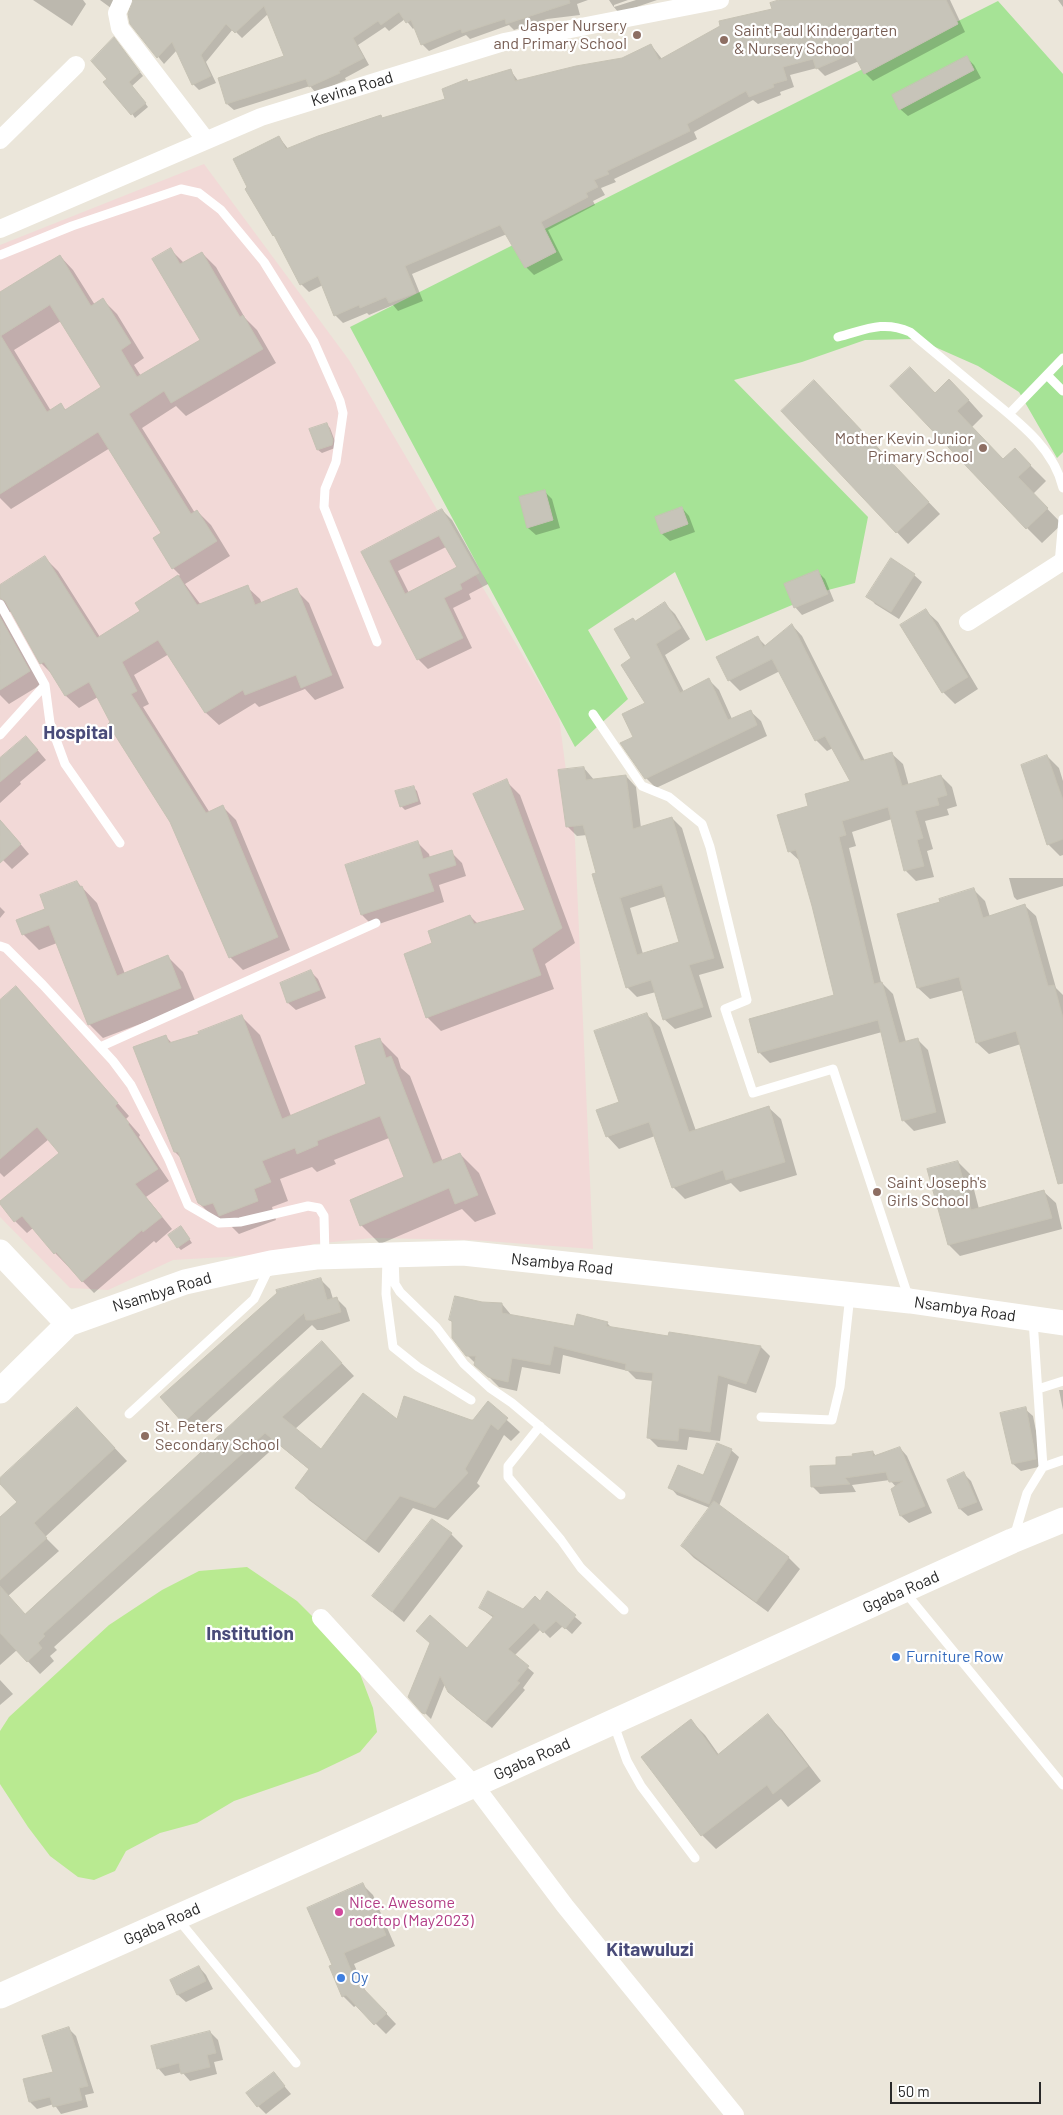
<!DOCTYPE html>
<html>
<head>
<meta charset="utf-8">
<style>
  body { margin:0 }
  #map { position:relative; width:1063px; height:2115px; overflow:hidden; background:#ebe6da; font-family:Barlow,sans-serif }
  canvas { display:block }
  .scale { position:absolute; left:890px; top:2082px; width:151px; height:22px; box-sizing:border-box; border:2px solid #292929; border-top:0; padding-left:6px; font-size:15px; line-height:18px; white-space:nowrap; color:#292929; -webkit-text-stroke:4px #fff; paint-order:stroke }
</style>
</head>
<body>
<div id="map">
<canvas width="1063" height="2115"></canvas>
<div class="scale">50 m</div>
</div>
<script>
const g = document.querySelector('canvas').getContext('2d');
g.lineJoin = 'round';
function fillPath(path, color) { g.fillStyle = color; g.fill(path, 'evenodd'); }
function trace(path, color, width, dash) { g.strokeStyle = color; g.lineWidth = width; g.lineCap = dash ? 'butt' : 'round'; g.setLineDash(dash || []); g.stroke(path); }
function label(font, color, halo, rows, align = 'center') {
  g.font = font + ' Barlow,sans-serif'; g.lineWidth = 4.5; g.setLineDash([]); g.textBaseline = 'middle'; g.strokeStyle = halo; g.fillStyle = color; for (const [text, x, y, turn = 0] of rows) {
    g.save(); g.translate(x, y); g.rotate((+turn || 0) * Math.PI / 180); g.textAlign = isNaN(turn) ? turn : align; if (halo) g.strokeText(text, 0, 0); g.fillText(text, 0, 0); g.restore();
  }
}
fillPath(new Path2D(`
  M204 164 349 360 559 717 575 840 593 1249 473 1240 372 1238 314 1244 277 1254 173 1260 108 1290 70 1288 0 1217V245Z`), '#f2d9d7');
fillPath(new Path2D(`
  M998 1 1063 74V452L1057 458 1019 392 978 366 917 339 865 340 802 362 734 380 868 517 855 583 828 590 706 641 675 572 588 630 628 699 575 747 350 327Z`), '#a6e396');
fillPath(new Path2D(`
  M247 1567 297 1601 354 1658 373 1708 377 1732 360 1752 318 1772 234 1801 197 1823 160 1833 126 1851 115 1871 94 1880 78 1877 50 1856 28 1827 0 1784V1731L9 1717 109 1625 162 1590 199 1571Z`), '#b9ea91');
fillPath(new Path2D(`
  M33 0H83L86 4 72 26Z
  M100 0H122L115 11Z
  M135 0H588L577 4 580 15 547 19 514 30 509 25 470 39 466 35 429 51 422 44 415 27 413 29 405 19 389 31 385 27 358 45 369 65 345 78 346 80 316 93 310 86 234 110 227 104 286 57 268 14 242 38 233 29 206 62 216 83 199 90 193 84 177 50 164 64 131 23Z
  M609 0H628L614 5V7L636 0H657L619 13 613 6Z
  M784 0H950L965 32 873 81 865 73 859 61 825 76 817 68 790 75 794 87 780 92 781 95 758 104 753 100 694 132 697 139 614 179 616 182 601 188 605 195 593 201 595 205 548 230 563 260 534 275 526 267 507 234 412 274 423 301 398 311 393 305 369 315 367 313 343 323 335 315 323 285 309 292 301 284 279 137 289 150 447 100 469 83 511 71 519 82 623 59 651 45 662 59 773 10Z
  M1058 0H1063V7Z
  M117 42 143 76 132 86 148 107 135 118 109 79Z
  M967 58 974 65 981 78 908 116 900 109Z
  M171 250 184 263 202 253 216 267 245 318 257 330 276 363 186 416 176 406 142 428 195 513 197 511 211 525 230 556 185 584 201 605 247 587 260 599 262 604 296 590 309 603 344 688 315 700 305 689 259 707 255 703 219 725 206 713 169 654 134 675 149 704 143 707 210 813 223 807 236 820 290 950 243 970 230 957 171 822 112 723 98 697 79 708 66 696 54 676 41 663 12 611 7 614 42 684 9 704 0 695V586L45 558 58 571 100 637 142 612 137 603 180 575 173 568 155 539 163 534 110 448 11 509 0 498V293L60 256 73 270 95 305 103 300 117 314 144 358 134 365 141 376 201 341ZM61 321 103 387 66 410 60 405 51 411 14 350Z
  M825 393 940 514 908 544 783 411Z
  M935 395 965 396 983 416 972 427 1004 461 1030 465 1046 481 1033 494 1062 524 1042 543 1027 528Z
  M326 424 330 428 336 444 335 448 322 453 318 450 311 430Z
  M544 491 552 499 560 528 536 535 528 528 520 498Z
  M682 508 689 516 695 532 670 541 662 534 657 518Z
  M442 510 452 520 488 584 469 594 471 599 453 608 472 648 428 669 418 659 362 552ZM446 547 458 568 409 593 398 571Z
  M818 572 825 579 834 601 802 615 795 607Z
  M914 575 922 582 899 619 875 604 868 596Z
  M665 604 675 614 690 639 665 655 684 692 709 680 719 690 732 719 750 711 761 721 767 736 656 788 646 778 635 737 646 703 633 659 635 622Z
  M926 611 938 622 978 689 955 704 943 692Z
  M792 625 802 636 865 761 892 754 903 764 909 786 941 776 952 787 957 806 947 809 949 815 925 821 933 849 927 851 934 877 916 881 906 871 892 819 852 832 856 846 849 848 881 982 893 994 906 1042 917 1039 928 1050 946 1123 914 1131 903 1120 882 1032 770 1063 759 1052 835 996 801 862 789 851 809 807 852 782 833 748 827 751 816 740 780 671 740 691 729 680 758 638 766 646Z
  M35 747 46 760 20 782 21 784 0 803V760Z
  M1047 756 1059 768 1063 781V855L1060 856 1048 844Z
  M584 768 595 781 626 776 636 787 641 828 672 818 682 828 724 968 699 975 712 1017 675 1029 664 1019 656 992 637 997 627 987 587 835 577 836 567 826ZM667 896 681 943 643 954 630 908Z
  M506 781 520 795 575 943 545 964 554 989 441 1031 427 1017 434 944 470 916 478 924 527 910Z
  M413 787 417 791 421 804 405 810 401 806Z
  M0 820 29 854 12 869 0 857Z
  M418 843 429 854 430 858 451 852 462 863 466 876 439 885 444 902 373 926 362 915Z
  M1009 878H1063V886L1017 900 1014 897Z
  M77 882 97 903 125 974 168 957 183 972 196 1003 103 1038 88 1023 57 943 39 950 23 934 46 909Z
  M974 890 985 901 990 917 1024 905 1036 916 1056 988 1063 995V1168L1021 1044 989 1054 977 1043 964 990 930 999 918 988 899 915 941 903Z
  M0 907 5 912 0 918Z
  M311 972 318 979 326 998 296 1010 288 1003 281 984Z
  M16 987 129 1116 126 1119 140 1135 139 1137 169 1181 146 1197 172 1229 156 1243 154 1241 94 1293 55 1253 33 1228 27 1233 15 1221 61 1153 49 1139 4 1177 0 1173V1002Z
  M647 1015 660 1027 696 1131 768 1107 781 1119 797 1175 740 1192 731 1183 685 1199 673 1187 655 1136 619 1149 607 1136 621 1103Z
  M241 1016 260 1035 291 1116 368 1085 380 1040 398 1058 401 1068 410 1076 443 1162 460 1154 479 1173 496 1214 475 1222 462 1209 380 1244 361 1225 405 1178 389 1138 334 1160 336 1164 317 1172 312 1167 280 1179 288 1201 272 1207 276 1220 239 1234 228 1223 218 1222 199 1203 181 1158 175 1152 165 1036 172 1043 200 1034Z
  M958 1162 970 1174 979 1209 1044 1192 1056 1203 1062 1229 960 1256 949 1245Z
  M184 1231 192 1243 181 1250 178 1247Z
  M320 1279 330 1289 333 1299 336 1298 346 1308 350 1321 323 1330H317L312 1325 194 1432 184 1422Z
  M482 1303 502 1304 512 1316 575 1327 607 1323 613 1329 669 1337 761 1347 770 1356 756 1393 728 1384 720 1441 689 1437 687 1450 658 1447 648 1437 653 1381 636 1379 628 1371 563 1355 560 1374 522 1367 517 1391 499 1387 467 1355 453 1323 450 1320Z
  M335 1356 354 1376 295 1429 321 1451 397 1421H474L488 1403 520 1432 511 1441 504 1435 477 1483 480 1486 448 1520 413 1508 379 1553 309 1500 297 1488 310 1470 278 1444 54 1647 57 1650 50 1656 54 1661 40 1674 17 1650 0 1665V1519L18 1502 0 1482V1480L77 1408 127 1461 45 1537 59 1551 8 1596 25 1615Z
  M1059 1390H1063V1410Z
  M1025 1409 1033 1416 1043 1466 1021 1471 1013 1464 1002 1414Z
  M900 1448 907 1456 932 1513 909 1523 901 1516 893 1489 896 1487 890 1480 852 1485 856 1492 820 1494 812 1486 838 1466 854 1457 873 1452 876 1456Z
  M731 1450 739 1457 719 1506 788 1557 800 1569 768 1612 694 1558 682 1546 710 1508 677 1495 670 1487 704 1477Z
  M964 1474 971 1481 983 1510 968 1516 960 1509 948 1480Z
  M432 1521 451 1534 463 1546 404 1622 373 1596Z
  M547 1593 582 1623 572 1634 563 1626 550 1638 541 1629 514 1656 534 1673 523 1688 525 1690 492 1728 456 1699 445 1684 431 1719 409 1697 467 1650 494 1618 480 1608 523 1611 541 1603Z
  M0 1680 13 1694 0 1705Z
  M768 1716 782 1730 821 1781 788 1807 781 1799 716 1849 702 1835 691 1721 705 1735 719 1755Z
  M363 1885 373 1895 395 1946 354 1964 366 1992 396 2024 386 2034 357 2005 354 2007 343 1996 334 1965Z
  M199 1967 206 1975 213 1989 186 2002 178 1995 172 1981Z
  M69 2029 76 2036 94 2093 85 2095 88 2107 61 2114 54 2104 37 2109 30 2102 54 2073Z
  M210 2032 218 2040 223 2060 214 2062 217 2074 190 2081 182 2072 165 2076 158 2068Z
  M274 2074 291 2094 266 2114 258 2106Z`), '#0003');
const building = new Path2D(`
  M133 0H569L570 3 506 24 505 19 462 33 461 29 421 45 411 20 406 23 399 12 381 25 378 21 353 38 364 58 339 71 340 73 309 87 306 79 226 104 218 78 284 56 264 6 235 33 226 24 201 55 211 76 192 85 172 42 157 58 130 24 128 14Z
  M779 0H946L958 24 864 74 853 53 816 69 813 59 783 67 787 80 773 84 774 87 749 97 746 91 687 124 690 131 607 171 609 174 594 180 598 187 586 193 588 197 541 222 556 252 525 268 500 225 405 266 416 293 389 303 386 297 360 308 359 305 334 316 318 276 300 285 274 235 273 236 245 189 247 187 233 159 279 136 286 149 318 136 381 115 382 118 445 99 442 89 467 79 468 82 511 69 515 81 576 66 622 58 651 44 659 60 720 26 719 21 772 9 770 3Z
  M114 37 140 72 129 82 146 103 131 115 103 82 107 79 91 61Z
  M967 56 974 70 899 110 892 95Z
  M171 248 180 264 202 252 240 317 243 315 263 349 171 403 164 391 129 414 191 514 197 510 217 541 172 569 153 538 161 533 98 432 0 494V292L60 255 91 306 103 298 131 343 121 350 137 377 200 340 152 259ZM50 305 101 387 65 410 61 403 47 412 1 336Z
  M910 367 935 393 949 379 969 400 957 411 1003 459 1015 448 1031 465 1018 477 1048 508 1026 529 890 386Z
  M814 380 929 502 896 533 781 411Z
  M327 423 333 440 332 445 317 450 309 429Z
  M545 490 553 520 527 528 519 497Z
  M682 507 688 524 661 534 655 517Z
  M442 509 479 573 460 584 462 589 444 598 463 638 417 660 361 552ZM439 536 457 567 405 594 389 561Z
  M45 556 97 638 140 611 135 603 178 575 197 605 248 585 255 605 297 588 332 675 301 688 296 675 245 695 243 690 205 713 158 640 122 662 137 691 131 694 206 813 223 805 278 937 229 958 170 822 108 724 110 722 89 682 65 696 44 662 40 664 5 601 0 598V585Z
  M891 558 915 574 891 612 866 597Z
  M818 570 828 594 794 608 784 584Z
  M665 602 681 628 656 644 680 693 709 678 728 720 751 710 757 725 645 779 620 743 633 737 622 714 645 703 621 665 631 658 614 629 633 618 635 621Z
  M926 609 968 677 942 693 900 625Z
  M0 617 30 671 0 690Z
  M792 624 861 761 892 752 902 786 941 775 947 795 937 798 939 805 915 811 923 838 917 840 924 866 904 871 888 807 842 821 846 835 839 837 874 984 882 982 899 1043 918 1038 936 1112 902 1121 878 1020 758 1053 749 1019 834 995 812 906 796 850 788 852 777 815 808 806 805 794 850 781 825 736 815 741 772 659 728 681 716 657 758 636 763 647Z
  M26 736 38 750 0 782V758Z
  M1047 755 1063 800V839L1047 845 1021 765Z
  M584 767 586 780 626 775 633 829 672 817 714 958 689 965 703 1007 663 1020 651 980 626 988 592 874 596 873 583 825 566 827 558 770ZM662 885 679 942 637 955 620 898Z
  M507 779 562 928 532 949 541 975 426 1018 404 954 432 943 428 931 470 915 474 924 525 910 473 794Z
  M414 786 418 801 400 807 395 791Z
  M0 820 21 844 0 863Z
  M418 841 423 859 452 850 456 865 428 874 434 891 361 915 345 865Z
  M77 881 80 887 82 886 117 976 168 955 181 988 88 1025 49 925 22 935 16 920 45 909 40 895Z
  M974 888 983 918 1025 904 1048 986 1054 985 1063 1018V1183L1058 1184 1016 1031 976 1043 959 977 917 988 897 914 940 902 939 899Z
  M311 970 320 990 287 1003 280 983Z
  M16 986 118 1103 115 1106 129 1123 128 1124 158 1169 135 1184 162 1217 143 1232 142 1230 82 1282 56 1252 54 1254 22 1216 14 1222 0 1204V1201L59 1153 37 1127 0 1159V1000Z
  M647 1013 689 1132 769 1106 785 1162 726 1180 723 1170 672 1188 649 1122 606 1137 596 1110 619 1102 594 1031Z
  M242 1015 282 1119 366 1084 355 1046 380 1038 386 1058 391 1056 433 1164 460 1153 478 1195 455 1204 449 1188 360 1226 350 1200 404 1177 380 1116 317 1141 318 1145 297 1154 295 1148 262 1161 271 1182 254 1189 258 1201 219 1216 213 1203 203 1206 198 1203 178 1152H174L133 1047 166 1035 169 1043 199 1034 198 1032Z
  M958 1161 971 1210 1044 1190 1052 1218 948 1245 927 1169Z
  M181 1226 190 1239 177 1248 168 1235Z
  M321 1278 327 1300 337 1297 341 1312 313 1320H306L304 1313 183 1423 160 1397 277 1293 276 1290Z
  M455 1296 482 1302 502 1303V1313L574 1326 577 1314 608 1322 606 1326 668 1336 669 1332 761 1346 746 1384 718 1375 710 1432 679 1428 678 1441 647 1438 653 1373 625 1370 626 1364 554 1346 550 1365 512 1358 508 1382 488 1377 474 1365 476 1356H466L452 1338V1321L449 1320Z
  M322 1341 342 1363 282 1417 321 1449 363 1393 397 1419 404 1396 471 1420H473L488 1401 508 1418 498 1430 491 1424 465 1469 468 1473 435 1508 400 1496 365 1541 295 1488 309 1469 265 1433 43 1634 45 1636 38 1643 42 1648 27 1662 0 1633V1586L25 1614Z
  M77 1407 115 1448 34 1523 47 1538 0 1580V1517L17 1502 0 1484V1478Z
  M1026 1407 1036 1459 1012 1464 1000 1413Z
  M717 1443 732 1449 709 1504 668 1488 678 1465 703 1475Z
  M900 1447 925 1506 900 1516 891 1489 903 1481 889 1482 886 1472 845 1478 850 1484 811 1487 810 1466 836 1465V1457L853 1456 852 1454 873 1451V1456Z
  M964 1472 977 1502 959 1509 947 1480Z
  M714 1501 789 1557 756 1602 681 1546Z
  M432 1519 452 1533 392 1612 372 1596Z
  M488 1591 523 1609 535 1596 540 1601 547 1591 576 1615 565 1629 556 1621 543 1633 534 1623 508 1649 529 1666 517 1681 520 1683 485 1722 448 1692 440 1676 425 1714 422 1713 408 1697 430 1643 416 1631 430 1615 467 1648 494 1616 479 1608Z
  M768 1714 808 1766 773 1794 767 1785 701 1836 641 1757 691 1719 717 1755Z
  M363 1883 386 1935 344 1953 355 1980 387 2013 374 2025 346 1995 342 1997 329 1966 332 1965 307 1908Z
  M199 1966 206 1981 177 1995 170 1980Z
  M69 2027 88 2086 79 2088 82 2100 53 2107 50 2097 29 2102 23 2079 53 2072 42 2036Z
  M210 2031 216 2053 207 2055 210 2067 181 2074 179 2063 157 2069 151 2046Z
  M274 2072 285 2086 257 2107 246 2093Z`);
fillPath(building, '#c7c4b9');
trace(building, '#c6c2b4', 1);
trace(new Path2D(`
  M0 255 72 226 181 189 199 193 221 210 264 262 314 342 340 401 343 413 336 462 325 489 324 507 377 642
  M838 337C865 330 883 320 910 332 934 352 957 371 981 391 1013 418 1053 445 1063 488
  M1047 375 1063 391
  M1009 414 1063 358
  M1059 564 1063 519
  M0 604 45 685 50 723 65 764 120 843
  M593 714 642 786 669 797 702 824 710 847 747 1000 725 1009 753 1093 833 1069 909 1299
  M0 735 45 685
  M0 946 6 948 43 985 113 1061 131 1085 169 1160 188 1205 219 1223 240 1222 308 1206 319 1208 324 1216 325 1256
  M100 1047 376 923
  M387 1257 386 1294 393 1347 418 1367 471 1400
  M394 1258 395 1284 400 1292 436 1327 464 1364 490 1388 512 1403 621 1495
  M1033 1320 1043 1467
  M1038 1389 1063 1381
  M129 1414 254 1299 269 1268
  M761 1417 832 1420 840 1387 850 1295
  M540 1426 508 1466V1477L561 1540 581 1568 624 1610
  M1014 1537 1027 1493 1043 1467 1063 1460
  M905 1592 1063 1785
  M613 1722 627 1761 641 1786 695 1858
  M177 1918 296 2063`), '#fff', 9);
trace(new Path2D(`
  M123 0 117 13 120 28 205 139
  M0 140 76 65
  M0 229 261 117 504 42 720 0
  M968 622 1063 561
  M321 1618 474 1785 565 1906 735 2115`), '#fff', 18);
trace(new Path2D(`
  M0 1252 68 1324
  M0 1391 68 1324 185 1282 271 1263 316 1257 463 1253 910 1301 1063 1323
  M0 1996 474 1785 1012 1541 1063 1520`), '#fff', 25);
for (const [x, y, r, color] of [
  [637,35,5,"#8d6e63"],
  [724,40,5,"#8d6e63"],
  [983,448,5,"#8d6e63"],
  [877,1192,5,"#8d6e63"],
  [145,1436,5,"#8d6e63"],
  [896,1657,5,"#3f7fe0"],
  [339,1912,5,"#d1479c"],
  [341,1978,5,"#3f7fe0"]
]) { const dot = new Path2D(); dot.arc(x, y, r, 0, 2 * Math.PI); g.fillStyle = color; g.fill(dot); trace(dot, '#fff', 2); }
label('16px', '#785e54', '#fff', [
  ["Jasper Nursery",627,26,"right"],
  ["and Primary School",627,44,"right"],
  ["Saint Paul Kindergarten",734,31],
  ["& Nursery School",734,49],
  ["Mother Kevin Junior",973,439,"right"],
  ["Primary School",973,457,"right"],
  ["Saint Joseph's",887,1183],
  ["Girls School",887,1201],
  ["St. Peters",155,1427],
  ["Secondary School",155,1445]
], 'left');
label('16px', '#292929', '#fff', [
  ["Kevina Road",352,89,-17],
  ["Nsambya Road",562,1264,6],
  ["Nsambya Road",162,1292,-17],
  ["Nsambya Road",965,1309,8],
  ["Ggaba Road",901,1592,-24],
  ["Ggaba Road",532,1759,-24],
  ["Ggaba Road",162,1924,-24]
]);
label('16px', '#366cbe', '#fff', [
  ["Furniture Row",906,1657],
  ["Oy",351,1978]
], 'left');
label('16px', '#b23c85', '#fff', [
  ["Nice. Awesome",349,1903],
  ["rooftop (May2023)",349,1921]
], 'left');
label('bold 19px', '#494b79', '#fff', [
  ["Hospital",78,733],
  ["Institution",250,1634],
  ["Kitawuluzi",650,1950]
]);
</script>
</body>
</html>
